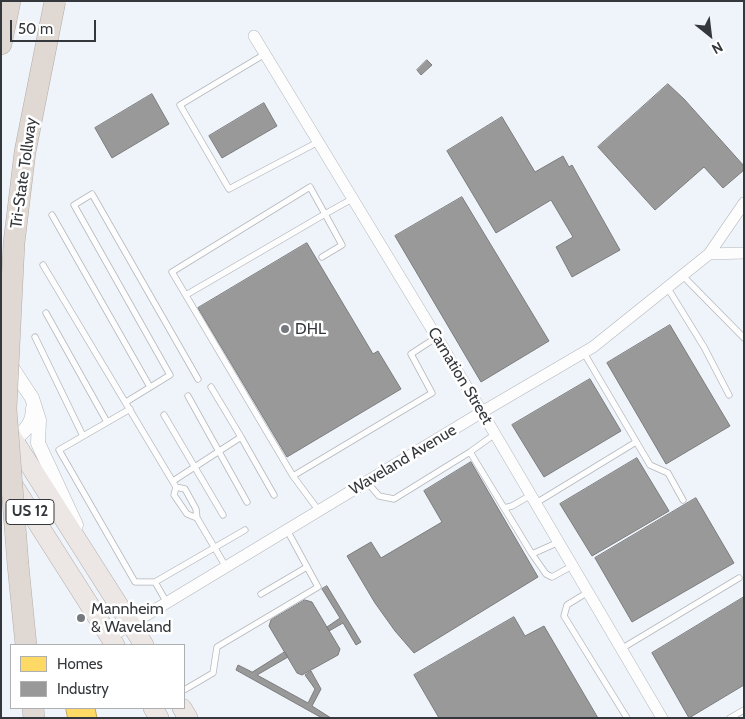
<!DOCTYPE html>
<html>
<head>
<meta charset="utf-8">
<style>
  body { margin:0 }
  #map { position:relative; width:745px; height:719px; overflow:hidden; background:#eff4fa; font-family:Cabin,sans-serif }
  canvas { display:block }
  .frame { position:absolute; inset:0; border:2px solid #34373b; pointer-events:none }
  .legend { position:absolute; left:10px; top:644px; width:175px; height:65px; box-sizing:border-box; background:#fff; border:1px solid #aeafb1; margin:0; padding:6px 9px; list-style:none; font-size:15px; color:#34373b }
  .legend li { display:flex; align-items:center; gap:10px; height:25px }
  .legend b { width:25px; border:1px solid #aeafb1 }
  .north { position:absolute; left:685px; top:10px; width:50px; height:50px; -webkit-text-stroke:4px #fff; paint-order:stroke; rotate:151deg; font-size:14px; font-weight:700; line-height:20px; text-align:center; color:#34373b }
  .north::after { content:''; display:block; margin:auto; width:18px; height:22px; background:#34373b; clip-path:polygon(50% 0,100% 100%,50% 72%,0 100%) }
  .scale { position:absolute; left:10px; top:20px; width:86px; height:22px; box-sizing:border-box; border:2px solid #34373b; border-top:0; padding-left:6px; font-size:15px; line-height:18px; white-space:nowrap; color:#34373b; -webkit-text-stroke:4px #fff; paint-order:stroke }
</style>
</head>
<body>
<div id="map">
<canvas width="745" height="719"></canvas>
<div class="frame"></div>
<ul class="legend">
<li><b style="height:14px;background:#ffd966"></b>Homes</li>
<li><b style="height:14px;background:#999"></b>Industry</li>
</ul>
<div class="north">N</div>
<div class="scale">50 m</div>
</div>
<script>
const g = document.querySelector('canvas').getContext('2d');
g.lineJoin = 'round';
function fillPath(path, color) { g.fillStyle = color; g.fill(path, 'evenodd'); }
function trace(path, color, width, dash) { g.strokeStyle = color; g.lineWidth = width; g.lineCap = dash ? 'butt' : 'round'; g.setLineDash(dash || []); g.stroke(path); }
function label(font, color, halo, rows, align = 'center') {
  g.font = font + ' Cabin,sans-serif'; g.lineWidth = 5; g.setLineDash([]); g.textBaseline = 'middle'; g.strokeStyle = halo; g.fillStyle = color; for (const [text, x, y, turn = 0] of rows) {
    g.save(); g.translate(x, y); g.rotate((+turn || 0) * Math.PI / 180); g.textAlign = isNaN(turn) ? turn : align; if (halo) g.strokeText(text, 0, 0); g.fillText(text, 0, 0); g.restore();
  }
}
const homes = new Path2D(`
  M66 708H95L97 718H68Z`);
fillPath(homes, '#ffd966');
trace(homes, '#c2a859', 1);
const industry = new Path2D(`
  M427 60 432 65 421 75 417 70Z
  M668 84 684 99 744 166V170L723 188 704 167 655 210 598 147Z
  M152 94 169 124 112 158 95 128Z
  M264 103 277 126 222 158 209 136Z
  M502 117 535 172 563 156 569 167 572 165 620 250 572 277 556 247 573 237 551 200 496 233 447 151Z
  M462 197 549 341 481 382 395 236Z
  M307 243 373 354 378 351 401 389 287 457 198 308Z
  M670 325 730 426 666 464 607 363Z
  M590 379 621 431 544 477 512 425Z
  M637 458 669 511 592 556 560 504Z
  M471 462 538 577 414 653 395 631 375 603 347 556 371 542 381 558 442 522 424 491Z
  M696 498 734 563 632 622 595 558Z
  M327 586 361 642 356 645 343 623 329 631 327 627 340 618 322 589Z
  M744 597V685L689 718 652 653Z
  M305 600 312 602 340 649 338 655 302 675 297 673 269 626 271 620Z
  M514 617 525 636 544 626 598 718H439L414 675Z
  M285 652 288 657 257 675 308 703 315 689 305 675 311 671 321 689 312 706 331 718H322L236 670 238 665 252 672Z`);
fillPath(industry, '#999');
trace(industry, '#7b7c7d', 1);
const service = new Path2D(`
  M265 54 180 105 229 189 318 142
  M52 215 150 387
  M43 265 176 487 174 495 187 514 197 518
  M682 275 744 338
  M667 287 704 347 729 395
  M186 295 325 214 342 245 322 257
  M46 313 107 422
  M35 337 83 436
  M584 353 650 465 668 473 683 500
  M211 387 241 437
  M188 396 247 502
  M126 402 170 375 74 205 92 194 198 379
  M130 409 59 450 135 582H155
  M164 415 223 515
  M470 452 532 554 546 574 552 577 572 566
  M293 476 172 272 310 187 325 214 352 199
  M173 481 241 437 274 495
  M367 482 379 496 394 499 470 452 495 434
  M176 487 185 489 196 509 197 518 226 567
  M536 503 636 442
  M504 508 512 506 531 495
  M319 511 293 476 432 393 411 354 437 337
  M532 554 559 542
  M588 592 567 605 564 616 627 718
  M261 594 307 567
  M167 603 155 582 245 530
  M621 649 739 578
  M184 690 213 673 217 647 318 587 287 530
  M730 718 744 710`);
const minor = new Path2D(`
  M254 36 482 412 662 718
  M709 254 744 253
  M110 637 482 412 593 347 709 254 744 203`);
const tertiary = new Path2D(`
  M9 363 32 398 39 420 38 443 76 525
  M13 440C25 431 33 424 33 408`);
const primary = new Path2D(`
  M6 428 144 645
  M10 480 115 645
  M153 708 159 718
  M182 708 188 718`);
const motorway = new Path2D(`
  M1 44 10 1
  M18 565 26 645
  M33 708 34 718`);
trace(service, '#b4b7bb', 7);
trace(minor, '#b4b7bb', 12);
trace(tertiary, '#b4b7bb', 15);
trace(primary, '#b3aca9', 20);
trace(motorway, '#b3aca9', 22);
trace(service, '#fdfdfe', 5.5);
trace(minor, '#fdfdfe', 11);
trace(tertiary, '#fdfdfe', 14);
trace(primary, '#ece7e4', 19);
trace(motorway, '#e0d8d2', 21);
const motorwayBridge = new Path2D(`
  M18 565 6 409 14 243 25 152 55 1`);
trace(motorwayBridge, '#b3aca9', 22, []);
trace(motorwayBridge, '#e0d8d2', 21);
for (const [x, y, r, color] of [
  [285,329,5,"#75797e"],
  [81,618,5,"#75797e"]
]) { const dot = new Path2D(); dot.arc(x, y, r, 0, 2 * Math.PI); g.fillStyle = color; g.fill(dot); trace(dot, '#fff', 2); }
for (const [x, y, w] of [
  [30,512,48]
]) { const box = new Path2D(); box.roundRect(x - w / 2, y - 12.5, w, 25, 4); g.fillStyle = '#fff'; g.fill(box); trace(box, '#34373b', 1); }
label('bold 15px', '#34373b', null, [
  ["US 12",30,512]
]);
label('16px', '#34373b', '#fff', [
  ["Tri-State Tollway",24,173,-82],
  ["Carnation Street",460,376,59],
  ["Waveland Avenue",403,460,-31]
]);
label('16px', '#34373b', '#fff', [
  ["DHL",295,329],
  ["Mannheim",91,609],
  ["& Waveland",91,627]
], 'left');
</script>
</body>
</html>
